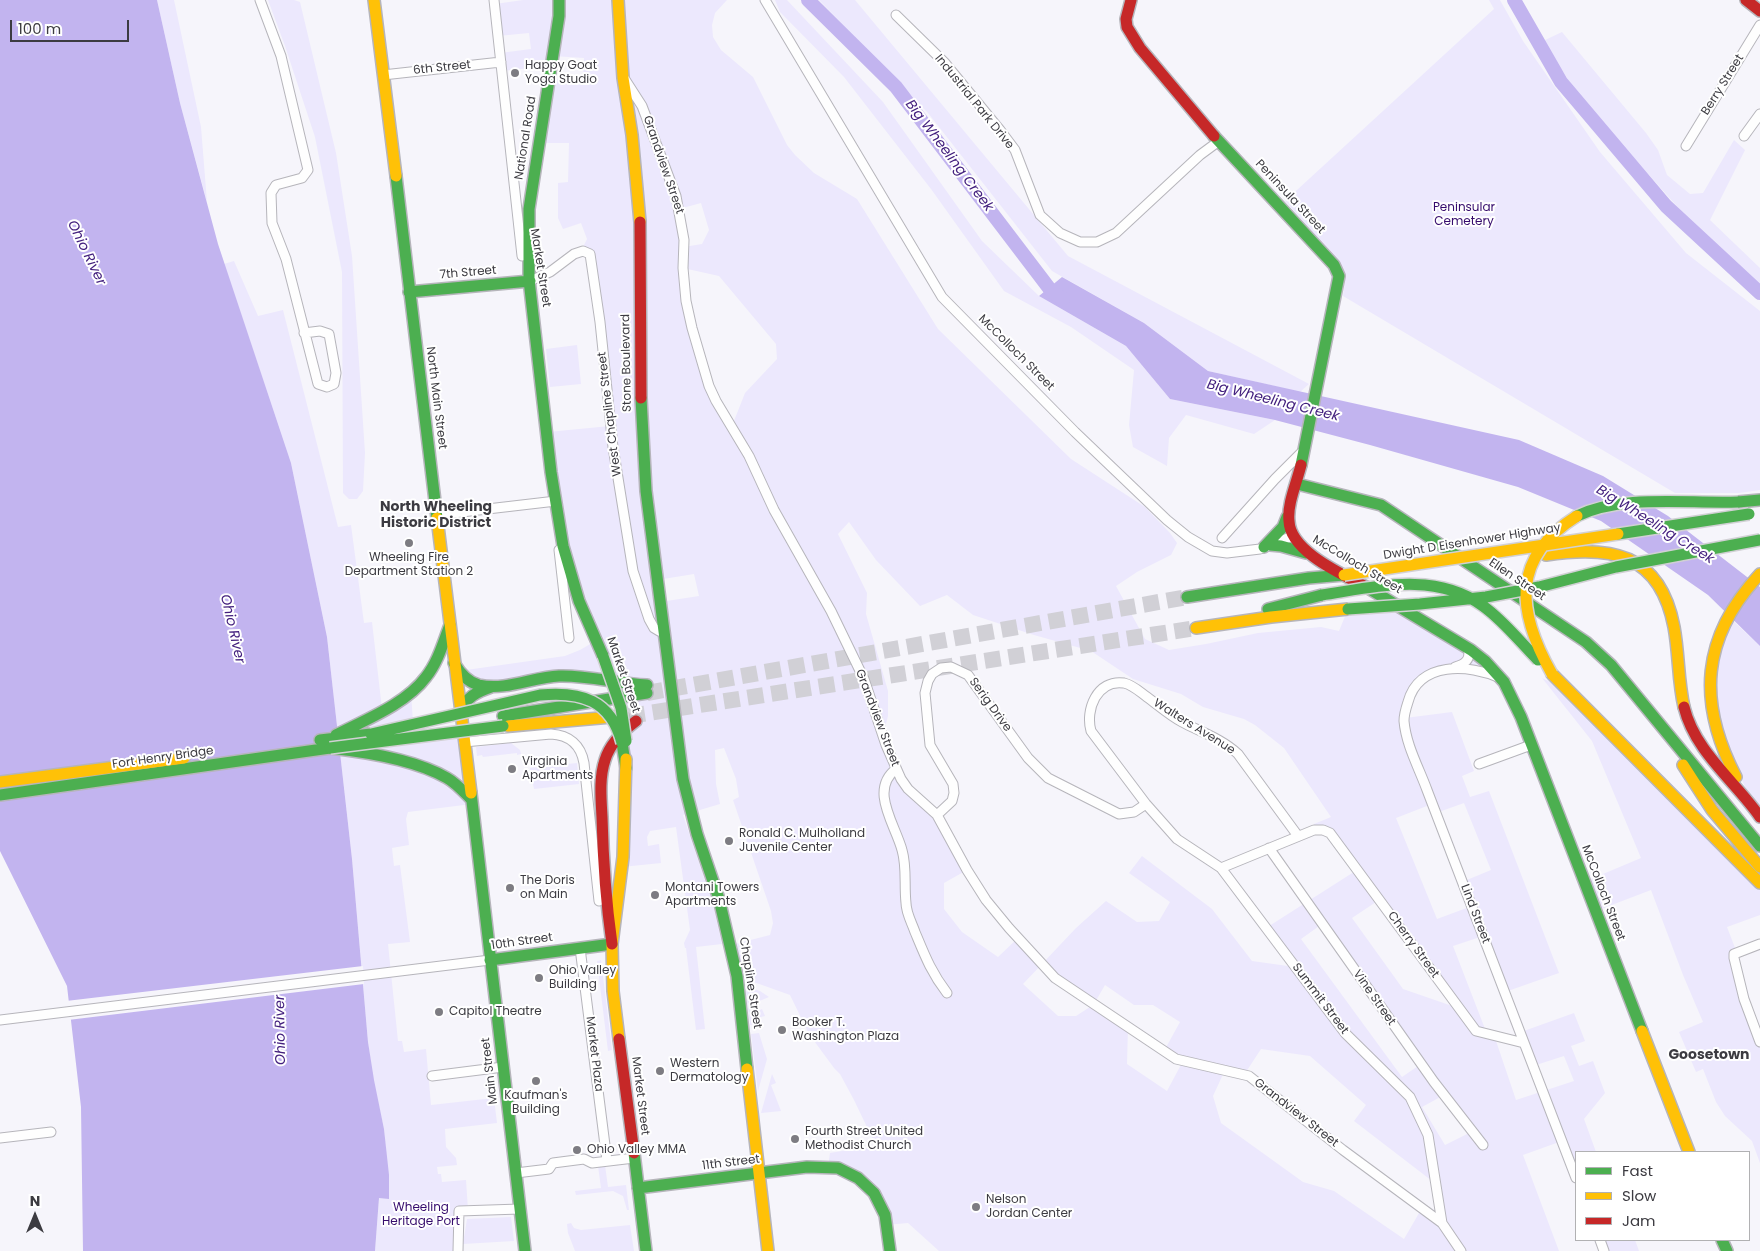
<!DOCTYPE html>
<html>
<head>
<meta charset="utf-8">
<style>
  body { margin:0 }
  #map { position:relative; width:1760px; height:1251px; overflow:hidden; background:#f6f5fb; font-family:Poppins,sans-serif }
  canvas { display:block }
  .legend { position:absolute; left:1575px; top:1151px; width:175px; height:90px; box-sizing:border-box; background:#fff; border:1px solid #b1b1b3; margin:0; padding:6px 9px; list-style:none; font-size:15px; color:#3c3b41 }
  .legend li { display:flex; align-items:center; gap:10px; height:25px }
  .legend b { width:25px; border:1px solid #b1b1b3 }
  .north { position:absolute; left:10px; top:1191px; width:50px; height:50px; -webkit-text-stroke:4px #fff; paint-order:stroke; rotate:0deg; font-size:14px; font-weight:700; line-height:20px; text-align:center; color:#3c3b41 }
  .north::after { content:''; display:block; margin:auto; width:18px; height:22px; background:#3c3b41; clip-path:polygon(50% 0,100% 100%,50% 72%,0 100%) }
  .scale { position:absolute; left:10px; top:20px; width:119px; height:22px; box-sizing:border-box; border:2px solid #3c3b41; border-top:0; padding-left:6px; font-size:15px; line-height:18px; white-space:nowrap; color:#3c3b41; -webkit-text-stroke:4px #fff; paint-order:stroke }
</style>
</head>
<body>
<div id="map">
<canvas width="1760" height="1251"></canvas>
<ul class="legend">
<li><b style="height:6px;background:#4caf50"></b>Fast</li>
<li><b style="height:6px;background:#ffc107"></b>Slow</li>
<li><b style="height:6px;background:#c62828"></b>Jam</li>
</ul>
<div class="north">N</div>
<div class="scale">100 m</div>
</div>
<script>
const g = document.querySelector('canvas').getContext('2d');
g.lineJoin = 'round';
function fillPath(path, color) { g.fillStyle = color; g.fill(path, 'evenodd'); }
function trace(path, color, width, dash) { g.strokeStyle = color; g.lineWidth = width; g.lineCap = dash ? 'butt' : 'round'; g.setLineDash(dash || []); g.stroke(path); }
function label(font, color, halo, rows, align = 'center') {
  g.font = font + ' Poppins,sans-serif'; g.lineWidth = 4; g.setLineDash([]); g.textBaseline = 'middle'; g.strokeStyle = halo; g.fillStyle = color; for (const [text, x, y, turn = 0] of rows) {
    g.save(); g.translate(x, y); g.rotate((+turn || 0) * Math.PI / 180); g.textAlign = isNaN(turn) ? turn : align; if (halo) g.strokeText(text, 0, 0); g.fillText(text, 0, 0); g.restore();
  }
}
fillPath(new Path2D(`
  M157 0H174L201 127 207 202 180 103Z
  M268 0H294L300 2 336 153 352 256 365 453 363 491 357 499H349L343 493 342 272 315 137 285 46Z
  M523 0H727L715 13 712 25 713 37 721 50 753 77 787 145 795 155 814 173 857 199 938 329 1071 459 1145 507 1170 533 1177 543 1171 555 1137 572 1116 586 1145 639 1169 650 1206 644 1258 633 1321 627 1339 631 1348 609 1393 606 1497 672 1450 669 1419 682 1405 718 1452 712 1474 771 1462 776 1470 797 1489 791 1559 973 1505 992 1483 936 1453 946 1487 1034 1494 1035 1516 1100 1574 1081 1564 1056 1533 1066 1521 1032 1574 1013 1585 1041 1571 1046 1579 1066 1593 1061 1605 1093 1584 1119 1596 1152H1576V1178L1562 1141 1523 1155 1559 1251H939L908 1223 886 1225 874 1193 828 1167 830 1153 854 1149 877 1148 854 1100 840 1074 834 1068 809 1034 790 995 737 976 731 945 770 935 773 923 771 911 733 800 739 797 736 779 724 748 715 750 716 784 720 804 683 815 713 904 722 944 696 947 705 1029 696 1030 686 948H685L684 943 690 930 676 827 650 831 647 837 648 846 659 844 661 863 622 867 626 768 615 685 584 678 493 686 459 671 565 656 580 650 597 640 576 593 548 432 610 426 591 258 581 251 587 239 581 223 563 229 558 218V183L568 182 569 143H539L549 79 583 80 584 58 553 56 551 66 502 71 500 53 531 49 529 33 498 36 495 4ZM701 203 709 230 702 244 684 247 679 209ZM683 268 719 276 776 344 777 359 745 393 732 426 709 386ZM849 522 876 560 920 606 947 595 973 615 1034 635 1091 651 1133 679 1181 694 1203 707 1244 719 1255 725 1284 748 1331 817 1314 824V830L1330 834 1357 870 1266 928 1295 967 1252 961 1212 909 1142 856 1129 873 1170 902 1159 921 1137 922 1106 901 1076 928 1042 964 1018 938 998 957 962 932 944 909V883L967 870 937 815 896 769 883 735 888 716V691L866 614 867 593 838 534ZM694 574 699 596 660 602 657 580ZM1464 803 1491 870 1462 882 1472 906 1437 919 1396 818 1432 804 1436 813ZM1379 900 1458 1008 1403 989 1352 918ZM1322 924 1421 1064 1402 1077 1301 939ZM1042 964 1093 1005 1076 1016H1058L1023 984ZM1105 985 1134 1005H1153L1180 1022 1164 1051 1183 1061 1167 1091 1127 1064 1128 1027 1094 1004ZM1261 1049 1310 1056 1366 1105 1354 1121 1436 1184 1441 1222 1422 1208 1404 1239 1334 1191 1303 1182 1221 1123 1213 1096 1225 1070 1244 1075ZM1444 1095 1473 1131 1445 1145 1422 1107Z
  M775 0H787L883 102 982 241 1039 296 1126 346 1170 399 1275 420 1254 434 1186 415 1169 438 1167 466 1133 447 1129 425 1134 370 1071 327 1004 291 931 189 844 77 780 12Z
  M819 0H855L1068 256 1309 384 1300 392 1208 371 1144 323 1052 271 928 113Z
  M1489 0H1500L1523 41 1600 152 1686 253 1760 311V490L1739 493H1675L1343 296 1345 280 1337 259 1285 201 1494 9Z
  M1562 32 1646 133 1658 150 1667 175 1690 194 1703 193 1734 140 1745 150 1710 220 1760 268V286L1705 238 1578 95 1543 41Z
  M234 261 258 316 283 310 338 527 351 525 364 623 372 622 382 709 411 692 414 738 463 732 472 804 408 812 406 819 409 845 392 848 394 866 400 865 410 942 388 944 398 1041H402L404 1052 426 1049 431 1105 494 1098 497 1123 445 1129 446 1147 456 1158 457 1165 437 1167 438 1174H441L442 1182 466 1180 468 1210 459 1211 458 1251H375L379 1198 389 1187 384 1129 373 1080 368 1042 352 859 327 637 291 463 224 264Z
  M577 345 581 384 550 387 546 349Z
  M1728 616 1760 646V812L1758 813 1715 725 1710 684Z
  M1542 678 1567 690 1760 883V915L1727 927 1737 953 1734 954 1760 1042V1163L1752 1141 1725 1116 1716 1102 1703 1069 1696 1072 1679 1032 1703 1022 1683 975 1651 890 1596 911 1584 882 1641 858 1592 741Z
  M511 743 520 750 521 754 517 755V753L483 757 482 755 477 756 476 747Z
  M577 763 579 784 534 789 530 768Z
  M601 960 612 1050 608 1051 597 961Z
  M745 986 760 991 769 997 757 1002 760 1010 762 1009 765 1016 761 1017 762 1024 750 1025Z
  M759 1033 767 1059 758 1091 751 1034Z
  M772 1074 776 1083 771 1085 781 1111 761 1113Z
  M605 1165 608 1187 626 1185 629 1210H627L623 1196 613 1191 576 1195 575 1191 601 1188 598 1166Z
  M511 1217 514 1241 463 1244 467 1219Z
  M571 1223 574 1228 581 1230 630 1225 634 1251H575L568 1233 567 1224Z
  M1600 1240H1635L1639 1251H1604Z`), '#ece8fd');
fillPath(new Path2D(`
  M0 0H157L180 103 218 244 291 463 327 637 352 859 368 1042 374 1080 384 1129 389 1175V1199L379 1198 375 1251H83L81 1107 67 986 0 851Z
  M1062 277 1144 323 1208 371 1519 440 1603 476 1668 516 1760 587V646L1708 595 1601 521 1518 487 1370 445 1275 420 1170 399 1126 346 1039 296Z`), '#c2b4ef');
fillPath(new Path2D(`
  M363 966 364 984 68 1020 66 1001Z`), '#f6f5fb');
trace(new Path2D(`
  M808 0 896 87 1052 292 1063 299
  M1514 0 1561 82 1666 206 1760 293`), '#c2b4ef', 14);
trace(new Path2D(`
  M647 693 1187 597
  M629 716 1196 628`), '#d1d0d6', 16, [16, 8]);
const street = new Path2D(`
  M260 0 281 56 308 170 302 178 276 185 271 193 272 223 286 259 318 384 327 387 334 384 336 373 329 334 320 331 304 333
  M494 0 522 256
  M765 0 942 297 1075 432 1167 520 1188 537 1212 551 1227 553 1260 549 1293 536
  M896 15 945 63 1000 130 1015 150 1040 215 1060 233 1080 242H1097L1116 233 1200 155 1219 141
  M383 75 501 62
  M624 78 642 106 676 196 684 240 683 268 686 301 692 328 709 386 716 401 749 456 774 510 831 611 864 679 886 745 901 779 908 789 937 815 967 870 986 900 1009 928 1055 978 1176 1059 1249 1076 1343 1150 1442 1223 1461 1251
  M1744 136 1760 114
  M1686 146 1760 25
  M528 278 530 281 550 272 574 254 583 251 590 254 600 322 613 447 633 571 649 619 654 628 659 631 664 632
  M436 515 556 501
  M1222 538 1275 479 1303 451
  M559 550 569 638
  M1455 667C1466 664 1471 659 1468 648
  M1500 678C1469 664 1419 661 1408 702 1406 708 1404 714 1404 721 1406 745 1419 768 1427 790L1576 1178
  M464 742 551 734C569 735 581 745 584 763L599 901
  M1479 764 1531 745
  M896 769C869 790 895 824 902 850 907 867 904 885 906 903 906 913 912 923 915 932 925 956 931 972 947 993
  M937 815 952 801 954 793 953 784 930 745 925 693 928 681 932 674 941 668 951 667 968 675 1028 758 1048 778 1119 814 1134 812 1146 804
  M1298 836 1238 754C1222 739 1201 732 1182 722 1169 715 1158 705 1147 697 1140 692 1133 685 1124 683 1097 679 1085 710 1091 731L1146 804 1177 839 1221 868 1345 1033 1410 1097 1428 1135 1442 1223
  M1269 848 1434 1082 1483 1145
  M1221 868 1314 830H1323L1330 833 1476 1031 1524 1043
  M1760 944 1734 954V958L1744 999 1760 1042
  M580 948 607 1161
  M0 1020 490 960
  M432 1076 503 1067
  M0 1138 51 1132
  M516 1173 549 1169 553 1163 584 1159 592 1163 634 1158
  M1600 1240 1604 1251
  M458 1251 459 1211 520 1209`);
const fast = new Path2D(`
  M559 0V16L529 209V280L551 472 563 546 579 601 603 656
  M1214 136 1334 265 1339 276 1301 465
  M396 176 437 518
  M409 292 530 281
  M641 398 646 491 683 779 697 834 719 899 737 976 747 1069
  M1297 484 1381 505 1586 642
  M1738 502 1760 500
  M1270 545 1281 546 1306 553
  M1264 547 1283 527 1287 517
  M1368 588 1471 650 1485 661 1504 682 1521 717 1642 1031
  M1187 597 1309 578 1344 575
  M1268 609 1322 595
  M1586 642 1611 665 1760 846
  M454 663C460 673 467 682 479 685 506 691 533 677 559 676 589 675 618 684 647 685
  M460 712C467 697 476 692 491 687
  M503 716 647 693
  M336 735C365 720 406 704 426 677 438 662 443 643 450 625
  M320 740 371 734
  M622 743 626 768
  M471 793 525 1251
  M0 795 330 748C366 752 416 760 447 778 456 783 464 792 471 799
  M490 960 612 944
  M634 1153 646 1251
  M638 1188 807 1167 838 1168 858 1178 874 1193 885 1215 890 1251
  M1722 1240 1727 1251`);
const slow = new Path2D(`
  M374 0 396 176
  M618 0 623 78 632 135 640 222
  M437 518 471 793
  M1546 555C1611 545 1660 553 1674 627 1679 654 1678 681 1684 707
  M1196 628 1271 617 1348 609
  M1552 674 1760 883
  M508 726 623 716
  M1683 765 1712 810 1760 867
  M1736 777C1697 702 1701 637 1760 574
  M0 782 184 758
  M1642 1031 1689 1152
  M619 1039 613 991 612 944 623 857 626 759
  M747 1069 768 1251`);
const jam = new Path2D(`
  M1131 0 1126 19 1127 27 1140 48 1214 136
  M1746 0 1760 11
  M640 222 641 398
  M1301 465C1297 482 1287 504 1289 521 1290 552 1344 575 1368 588
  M1684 707C1695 752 1735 781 1760 817
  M612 944C606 902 603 859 602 817 601 798 599 778 605 760 610 743 623 731 636 721
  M619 1039 634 1153`);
trace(street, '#b6b5bb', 11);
trace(fast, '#b6b5bb', 14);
trace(slow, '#b6b5bb', 14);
trace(jam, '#b6b5bb', 14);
trace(street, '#fefefe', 9);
trace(fast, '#4caf50', 11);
trace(slow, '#ffc107', 11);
trace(jam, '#c62828', 11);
const fastBridge = new Path2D(`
  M1577 516C1623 494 1687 504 1738 502
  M1618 534 1749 514
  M1322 595C1375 587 1436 571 1483 606 1504 621 1520 642 1538 660
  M1348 609 1420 604 1486 597 1539 587 1616 567 1760 540
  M603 656 621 708 626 741
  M371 734 540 695C581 691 611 700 622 743
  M330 748 503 726`);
const slowBridge = new Path2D(`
  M1344 575 1618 534
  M1552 674C1517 612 1510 558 1577 516`);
trace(fastBridge, '#d1d0d4', 14, []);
trace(slowBridge, '#d1d0d4', 14, []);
trace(fastBridge, '#4caf50', 11);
trace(slowBridge, '#ffc107', 11);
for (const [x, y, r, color] of [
  [515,73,5,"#7d7c82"],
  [409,543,5,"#7d7c82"],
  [512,769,5,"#7d7c82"],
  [729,841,5,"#7d7c82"],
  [510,888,5,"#7d7c82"],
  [655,895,5,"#7d7c82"],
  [539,978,5,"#7d7c82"],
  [439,1012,5,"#7d7c82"],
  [782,1030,5,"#7d7c82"],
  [660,1071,5,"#7d7c82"],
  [536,1081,5,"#7d7c82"],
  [795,1139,5,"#7d7c82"],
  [577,1150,5,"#7d7c82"],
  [976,1207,5,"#7d7c82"]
]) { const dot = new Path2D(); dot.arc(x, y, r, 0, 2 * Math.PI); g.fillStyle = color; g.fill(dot); trace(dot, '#fff', 2); }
label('12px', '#3c3b41', '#fff', [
  ["Happy Goat",525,66],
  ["Yoga Studio",525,80],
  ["Wheeling Fire",409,558,"center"],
  ["Department Station 2",409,572,"center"],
  ["Virginia",522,762],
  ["Apartments",522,776],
  ["Ronald C. Mulholland",739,834],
  ["Juvenile Center",739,848],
  ["The Doris",520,881],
  ["on Main",520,895],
  ["Montani Towers",665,888],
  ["Apartments",665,902],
  ["Ohio Valley",549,971],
  ["Building",549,985],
  ["Capitol Theatre",449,1012],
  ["Booker T.",792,1023],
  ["Washington Plaza",792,1037],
  ["Western",670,1064],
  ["Dermatology",670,1078],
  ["Kaufman's",536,1096,"center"],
  ["Building",536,1110,"center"],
  ["Fourth Street United",805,1132],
  ["Methodist Church",805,1146],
  ["Ohio Valley MMA",587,1150],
  ["Nelson",986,1200],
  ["Jordan Center",986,1214]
], 'left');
label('12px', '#3c3b41', '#fff', [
  ["6th Street",442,68,-6],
  ["Berry Street",1723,85,-58],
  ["Industrial Park Drive",974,102,51],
  ["National Road",526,138,-81],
  ["Grandview Street",663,165,71],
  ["Peninsula Street",1290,197,47],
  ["Market Street",540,268,81],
  ["7th Street",468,273,-5],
  ["McColloch Street",1016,353,45],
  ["Stone Boulevard",627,363,-91],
  ["North Main Street",436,398,83],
  ["West Chapline Street",610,414,-97],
  ["Dwight D Eisenhower Highway",1472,542,-9],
  ["McColloch Street",1357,565,31],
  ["Ellen Street",1517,580,34],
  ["Market Street",623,675,71],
  ["Serig Drive",990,705,54],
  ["Grandview Street",877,718,69],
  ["Walters Avenue",1194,727,32],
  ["Fort Henry Bridge",163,758,-8],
  ["McColloch Street",1603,893,69],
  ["Lind Street",1475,914,69],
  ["10th Street",522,942,-8],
  ["Cherry Street",1413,945,54],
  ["Chapline Street",750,983,81],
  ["Vine Street",1374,998,55],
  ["Summit Street",1320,999,53],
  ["Market Plaza",594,1054,83],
  ["Main Street",490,1071,-97],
  ["Market Street",640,1096,83],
  ["Grandview Street",1296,1113,38],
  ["11th Street",731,1163,-7]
]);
label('12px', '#360c6d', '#fff', [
  ["Peninsular",1464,208],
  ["Cemetery",1464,222],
  ["Wheeling",421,1208],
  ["Heritage Port",421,1222]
]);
label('italic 14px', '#43207e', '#fff', [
  ["Big Wheeling Creek",949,156,53],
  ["Ohio River",86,253,64],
  ["Big Wheeling Creek",1273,401,14],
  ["Big Wheeling Creek",1655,525,32],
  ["Ohio River",232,629,77],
  ["Ohio River",281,1030,-91]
]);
label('bold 14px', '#3c3b41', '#fff', [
  ["North Wheeling",436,507],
  ["Historic District",436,523],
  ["Goosetown",1709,1055]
]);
</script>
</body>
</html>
